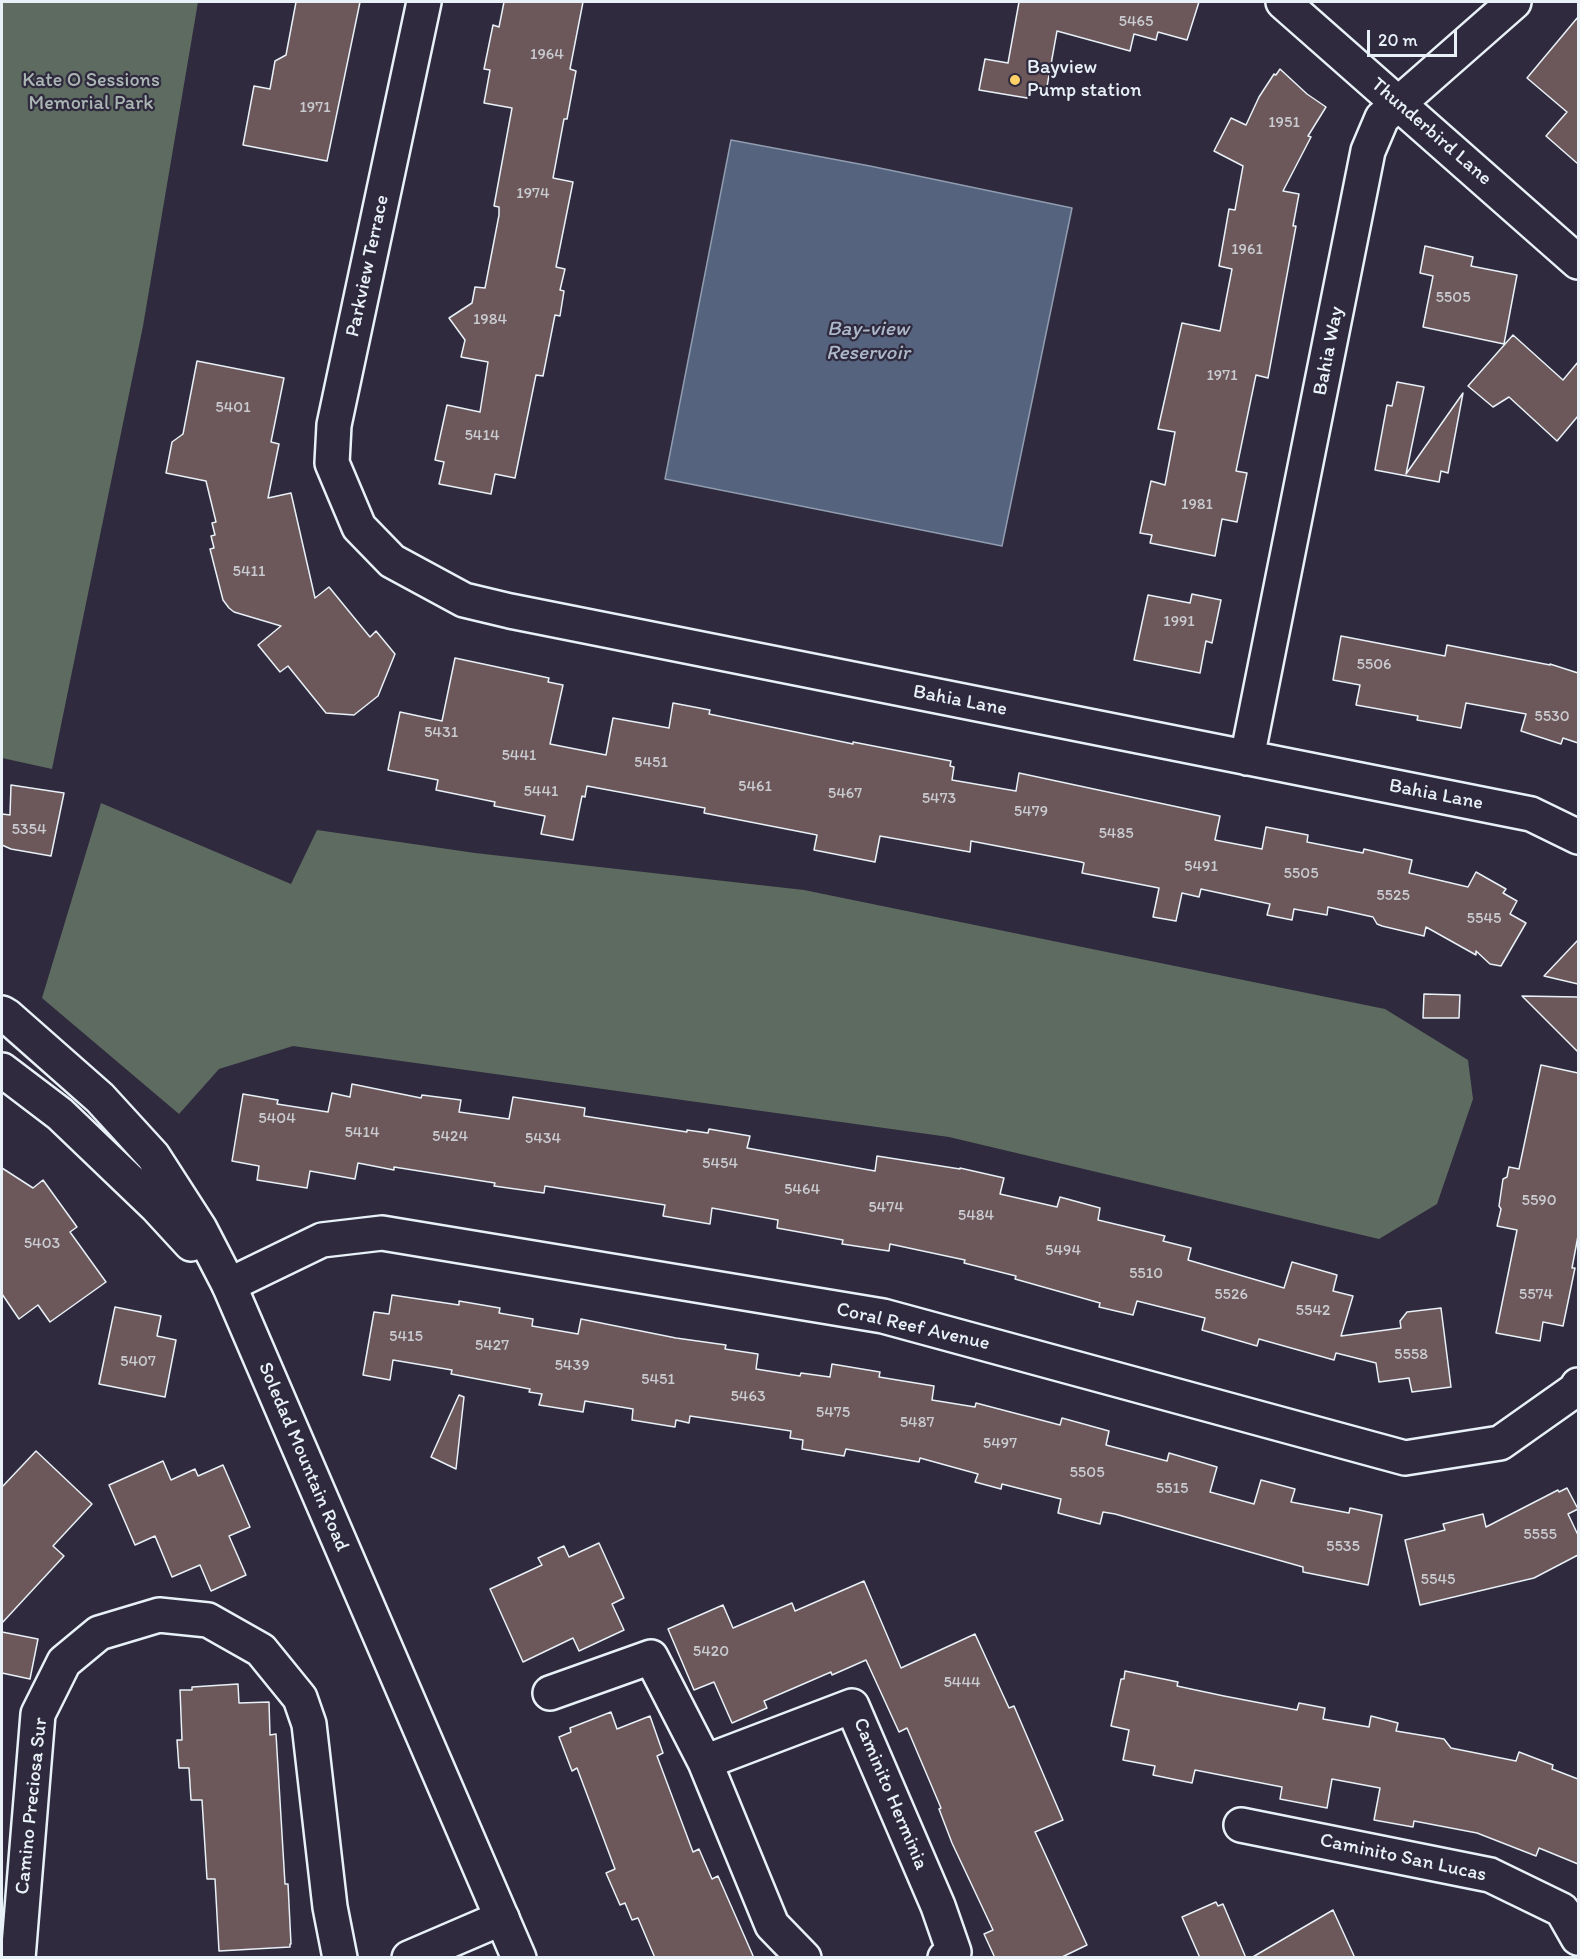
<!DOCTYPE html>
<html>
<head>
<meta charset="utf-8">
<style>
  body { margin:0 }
  #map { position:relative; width:1580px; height:1959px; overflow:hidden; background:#2f2a3d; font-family:Itim,sans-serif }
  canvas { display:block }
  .frame { position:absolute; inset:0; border:3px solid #e8f1f8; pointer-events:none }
  .scale { position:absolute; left:1367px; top:30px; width:90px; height:27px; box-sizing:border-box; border:3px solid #e8f1f8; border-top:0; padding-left:8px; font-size:18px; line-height:21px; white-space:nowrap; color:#e8f1f8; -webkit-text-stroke:4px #2f2a3d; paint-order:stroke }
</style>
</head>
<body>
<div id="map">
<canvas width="1580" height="1959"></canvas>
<div class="frame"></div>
<div class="scale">20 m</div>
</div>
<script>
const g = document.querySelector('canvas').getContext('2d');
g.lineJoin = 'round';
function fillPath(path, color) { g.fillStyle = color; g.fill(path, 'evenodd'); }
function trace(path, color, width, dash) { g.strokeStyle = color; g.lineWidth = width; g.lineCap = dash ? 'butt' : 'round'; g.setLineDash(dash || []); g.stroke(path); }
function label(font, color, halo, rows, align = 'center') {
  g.font = font + ' Itim,sans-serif'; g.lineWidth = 4.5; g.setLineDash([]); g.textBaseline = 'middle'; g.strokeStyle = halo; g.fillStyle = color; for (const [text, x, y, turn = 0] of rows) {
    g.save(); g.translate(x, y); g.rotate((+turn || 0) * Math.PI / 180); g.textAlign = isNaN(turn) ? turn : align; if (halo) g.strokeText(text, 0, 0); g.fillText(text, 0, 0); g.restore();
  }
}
fillPath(new Path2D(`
  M2 2H198L143 326 52 769 2 758Z
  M101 803 291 884 317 830 475 853 804 890 1385 1009 1468 1060 1473 1099 1437 1204 1379 1239 949 1137 293 1046 219 1069 179 1114 42 998Z`), '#5e6b61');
const water = new Path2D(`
  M731 140 870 166 1072 208 1002 546 665 479Z`);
fillPath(water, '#55637f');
trace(water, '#909caf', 1.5);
const building = new Path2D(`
  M296 2H360L327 161 243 145 254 86 270 89 275 61 286 55Z
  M504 2H583L570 69 576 71 567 119H564L553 178 573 182 556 267 565 269 560 290 564 291 560 316 555 315 543 376 536 375 515 478 495 474 491 494 439 484 444 462 435 460 447 405 480 412 488 362 461 357 465 340 449 318 472 303 475 287 485 288 499 215V207L494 206 512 108 484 103 490 70 484 69 493 25 499 27Z
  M1019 2H1199L1187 40 1158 32 1156 40 1134 34 1130 51 1057 31 1046 92 1029 89 1027 98 979 90 985 59 1008 63Z
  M1578 17V164L1546 136 1567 112 1527 78Z
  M1280 69 1307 94 1326 107 1308 136 1311 137 1283 191 1299 194 1293 226H1296L1268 378 1256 375 1236 471 1247 473 1237 522 1222 519 1215 556 1150 543 1152 535 1140 533 1151 481 1165 485 1175 432 1158 429 1182 323 1220 331 1232 269 1219 266 1229 209 1235 210 1243 166 1214 151 1231 118 1246 125 1259 97 1274 74 1276 75Z
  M1425 246 1473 257 1471 266 1517 275 1504 344 1423 327 1433 276 1420 273Z
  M1513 335 1563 380 1578 362V416L1557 441 1509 397 1493 407 1468 386Z
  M197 361 284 378 271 442 279 444 268 498 291 493 315 598 329 587 370 637 376 631 395 654 378 696 354 715 326 713 288 666 280 672 258 645 281 626 234 612 229 608 223 600 210 549 214 548 211 536 215 535 212 523 216 522 206 481 166 473 172 442 183 434Z
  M1397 382 1424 387 1406 474 1463 393 1448 473 1441 471 1439 482 1375 470 1387 405 1392 406Z
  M1192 594 1221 600 1212 643 1206 641 1200 673 1134 660 1148 595 1190 603Z
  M1341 636 1445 656 1447 645 1550 665V664L1578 673V743L1563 738 1561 744 1521 731 1526 714 1466 703 1461 728 1417 720 1418 716 1356 705 1360 685 1333 680Z
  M455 658 549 678 548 682 563 685 550 744 606 755 613 718 669 728 673 703 710 710 709 714 853 744V742L951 761 950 766 954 767 952 780 1016 791 1019 773 1220 816 1215 840 1262 849 1266 827 1308 835 1307 842 1363 853 1364 849 1412 860 1409 873 1468 887 1476 872 1506 889 1503 893 1517 901 1510 914 1526 923 1501 966 1490 964 1476 951V955L1426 927 1424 936 1382 926 1377 924 1373 917 1328 907 1327 915 1294 909 1292 920 1267 915 1270 904 1201 889 1199 897 1182 893 1176 921 1153 917 1159 888 1082 873 1084 863 1081 862 971 841 970 852 880 836 875 862 814 850 817 835 704 813 705 808 587 786 585 797 582 796 573 840 541 834 545 816 494 806 495 802 436 790 438 780 388 770 400 712 442 721Z
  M11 785 64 793 51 856 11 849 2 845V814L10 815Z
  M1578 940V984L1544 976Z
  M1424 994 1460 995 1459 1018H1423Z
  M1522 996 1578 997V1052Z
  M1541 1065 1578 1073V1236L1572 1268H1575L1563 1326 1543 1322 1540 1341 1496 1333 1517 1230 1497 1226 1501 1209 1499 1206 1503 1179 1507 1177 1509 1167 1519 1169Z
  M352 1084 421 1098 422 1095 461 1100 459 1112 509 1119 513 1097 585 1108 584 1116 687 1132V1130L708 1133 709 1129 750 1136 747 1148 875 1171 877 1156 960 1169V1168L1004 1178 1000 1194 1057 1207 1060 1197 1100 1208 1098 1220 1165 1236 1163 1241 1191 1248 1188 1260 1284 1288 1292 1262 1337 1275 1333 1291 1353 1296 1341 1336 1401 1328 1400 1321 1407 1312 1441 1308 1451 1387 1412 1392 1409 1378 1379 1382 1376 1363 1336 1353 1334 1360 1259 1339 1257 1346 1202 1330 1205 1318 1137 1301 1133 1315 1099 1307 1100 1303 1015 1279 1016 1276 964 1263 965 1260 890 1244 889 1251 842 1244 843 1240 777 1228 778 1220 712 1208 710 1224 663 1216 665 1205 545 1186 544 1193 494 1186 495 1183 394 1167V1170L358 1163 355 1179 310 1171 307 1188 257 1180 259 1166 232 1161 243 1094 278 1100 277 1104 328 1112 332 1093 350 1097Z
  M2 1168 33 1188 43 1180 77 1227 70 1232 106 1282 50 1322 38 1305 19 1319 2 1294Z
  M392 1295 459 1305V1301L500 1308 499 1313 533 1319 532 1326 578 1334 581 1319 676 1338 726 1345 725 1349 758 1354 756 1369 800 1376 801 1373 830 1377 832 1364 880 1372 879 1377 934 1386 932 1400 975 1407 976 1403 1060 1425 1062 1418 1109 1431 1106 1445 1167 1461 1169 1453 1217 1467 1210 1492 1254 1504 1261 1480 1295 1489 1291 1502 1349 1513 1350 1508 1382 1515 1368 1585 1303 1572V1567L1115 1514 1103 1512 1100 1524 1058 1513 1061 1499 1002 1484 1001 1489 975 1482 978 1474 920 1458 919 1462 846 1449 844 1456 802 1449 803 1440 790 1438 791 1431 690 1416 689 1423 676 1420 675 1427 632 1420 633 1409 585 1401 583 1412 539 1405 542 1394 529 1392 530 1389 451 1374 452 1370 393 1360 390 1380 363 1375 374 1312 389 1314Z
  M115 1307 161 1316 157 1336 176 1340 165 1397 99 1384Z
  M459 1395 464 1397 456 1469 431 1457Z
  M36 1451 92 1504 53 1546 64 1556 2 1623V1487Z
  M163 1461 171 1480 195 1469 198 1476 223 1465 250 1527 229 1536 246 1575 211 1591 200 1565 172 1577 155 1536 135 1545 109 1485Z
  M1567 1488 1578 1509 1568 1514 1578 1535V1555L1534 1578 1420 1605 1405 1540 1445 1530 1443 1524 1483 1514 1486 1527 1558 1490 1559 1492Z
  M599 1543 624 1598 612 1604 624 1630 579 1651 573 1638 523 1662 490 1589 542 1565 538 1558 564 1546 569 1557Z
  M864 1581 901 1668 975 1634 1009 1708 1014 1706 1063 1820 1035 1832 1087 1945 1060 1958H995L984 1934 993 1930 952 1843 939 1809 941 1808 907 1728 899 1732 866 1660 832 1675 831 1672 764 1701 767 1708 732 1723 714 1682 694 1690 668 1629 723 1605 733 1628 792 1603 795 1611Z
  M2 1632 38 1639 30 1679 2 1673Z
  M1125 1671 1178 1682 1177 1686 1224 1696 1297 1710 1299 1703 1325 1708 1323 1719 1369 1727 1371 1716 1398 1723 1396 1731 1444 1739 1451 1748 1516 1761 1519 1752 1553 1765 1552 1769 1578 1779V1864L1539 1848 1536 1856 1477 1833 1414 1821 1413 1827 1374 1820 1380 1788 1332 1779 1327 1808 1280 1799 1282 1787 1195 1770 1192 1783 1153 1775 1155 1766 1123 1760 1129 1730 1111 1726 1121 1679H1124Z
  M238 1684 239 1703 269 1702 270 1735 276 1734 285 1884H288L291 1944H290V1947L219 1951 215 1879H207L202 1800H191L189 1768H179L177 1740H182L180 1690H192V1687Z
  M611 1712 617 1729 650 1716 663 1753 657 1756 693 1852 699 1849 712 1879 718 1876 754 1958H655L638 1918 632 1920 625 1903 620 1905 606 1873 615 1869 577 1768 572 1771 559 1737 571 1732 570 1728Z
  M1216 1902 1218 1906 1223 1904 1246 1958H1200L1182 1917Z
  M1333 1910 1355 1958H1251Z`);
fillPath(building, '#6c585a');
trace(building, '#e8f1f8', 1.5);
const minor = new Path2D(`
  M424 2 334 425 332 463 359 527 392 561 464 600 510 611 1531 814 1578 837
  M1283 2 1578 262
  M1247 758 1368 151 1382 118 1514 2
  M229 1285 322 1240 382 1233 883 1316 1405 1458 1500 1443 1575 1390 1578 1385
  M550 1693 651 1657 705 1762 772 1925 804 1958
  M705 1762 852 1706 938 1906 954 1952 945 1958
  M1241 1825 1490 1875 1562 1910 1578 1938
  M18 1958 38 1714 64 1662 99 1633 159 1615 208 1620 261 1650 300 1698 309 1724 330 1907 340 1958
  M409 1958 502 1918`);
const secondary = new Path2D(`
  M2 1013 7 1016 100 1098 153 1156 200 1229 229 1285 519 1958
  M2 1070 60 1114 156 1206 191 1244`);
trace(minor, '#e8f1f8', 38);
trace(secondary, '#e8f1f8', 38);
trace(minor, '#2f2a3d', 33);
trace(secondary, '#2f2a3d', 33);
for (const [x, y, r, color] of [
  [1015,80,6,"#ffd166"]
]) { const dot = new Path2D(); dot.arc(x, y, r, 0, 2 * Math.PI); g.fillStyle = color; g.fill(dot); trace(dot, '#2f2a3d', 2); }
label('16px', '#c9cbd0', null, [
  ["5465",1136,22],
  ["1964",547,55],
  ["1971",315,108],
  ["1951",1284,123],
  ["1974",533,194],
  ["1961",1247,250],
  ["5505",1453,298],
  ["1984",490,320],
  ["1971",1222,376],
  ["5401",233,408],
  ["5414",482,436],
  ["1981",1197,505],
  ["5411",249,572],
  ["1991",1179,622],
  ["5506",1374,665],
  ["5530",1552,717],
  ["5431",441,733],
  ["5441",519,756],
  ["5451",651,763],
  ["5461",755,787],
  ["5441",541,792],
  ["5467",845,794],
  ["5473",939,799],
  ["5479",1031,812],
  ["5354",29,830],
  ["5485",1116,834],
  ["5491",1201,867],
  ["5505",1301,874],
  ["5525",1393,896],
  ["5545",1484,919],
  ["5404",277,1119],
  ["5414",362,1133],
  ["5424",450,1137],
  ["5434",543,1139],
  ["5454",720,1164],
  ["5464",802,1190],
  ["5590",1539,1201],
  ["5474",886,1208],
  ["5484",976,1216],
  ["5403",42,1244],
  ["5494",1063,1251],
  ["5510",1146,1274],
  ["5526",1231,1295],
  ["5574",1536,1295],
  ["5542",1313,1311],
  ["5415",406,1337],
  ["5427",492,1346],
  ["5558",1411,1355],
  ["5407",138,1362],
  ["5439",572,1366],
  ["5451",658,1380],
  ["5463",748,1397],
  ["5475",833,1413],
  ["5487",917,1423],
  ["5497",1000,1444],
  ["5505",1087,1473],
  ["5515",1172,1489],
  ["5555",1540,1535],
  ["5535",1343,1547],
  ["5545",1438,1580],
  ["5420",711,1652],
  ["5444",962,1683]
]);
label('20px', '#e8f1f8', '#2f2a3d', [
  ["Bayview",1027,68],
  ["Pump station",1027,91]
], 'left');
label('20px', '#aab5b4', '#2f2a3d', [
  ["Kate O Sessions",91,81],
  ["Memorial Park",91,104]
]);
label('20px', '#e8f1f8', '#2f2a3d', [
  ["Thunderbird Lane",1431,132,41],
  ["Parkview Terrace",368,266,-78],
  ["Bahia Way",1329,351,-79],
  ["Bahia Lane",960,701,11],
  ["Bahia Lane",1436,795,11],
  ["Coral Reef Avenue",913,1327,13],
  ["Soledad Mountain Road",303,1457,67],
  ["Caminito Herminia",890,1794,67],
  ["Camino Preciosa Sur",32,1806,-84],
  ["Caminito San Lucas",1403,1858,12]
]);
label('italic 21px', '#adb8c8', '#2f2a3d', [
  ["Bay-view",868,330],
  ["Reservoir",868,354]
]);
</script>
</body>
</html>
